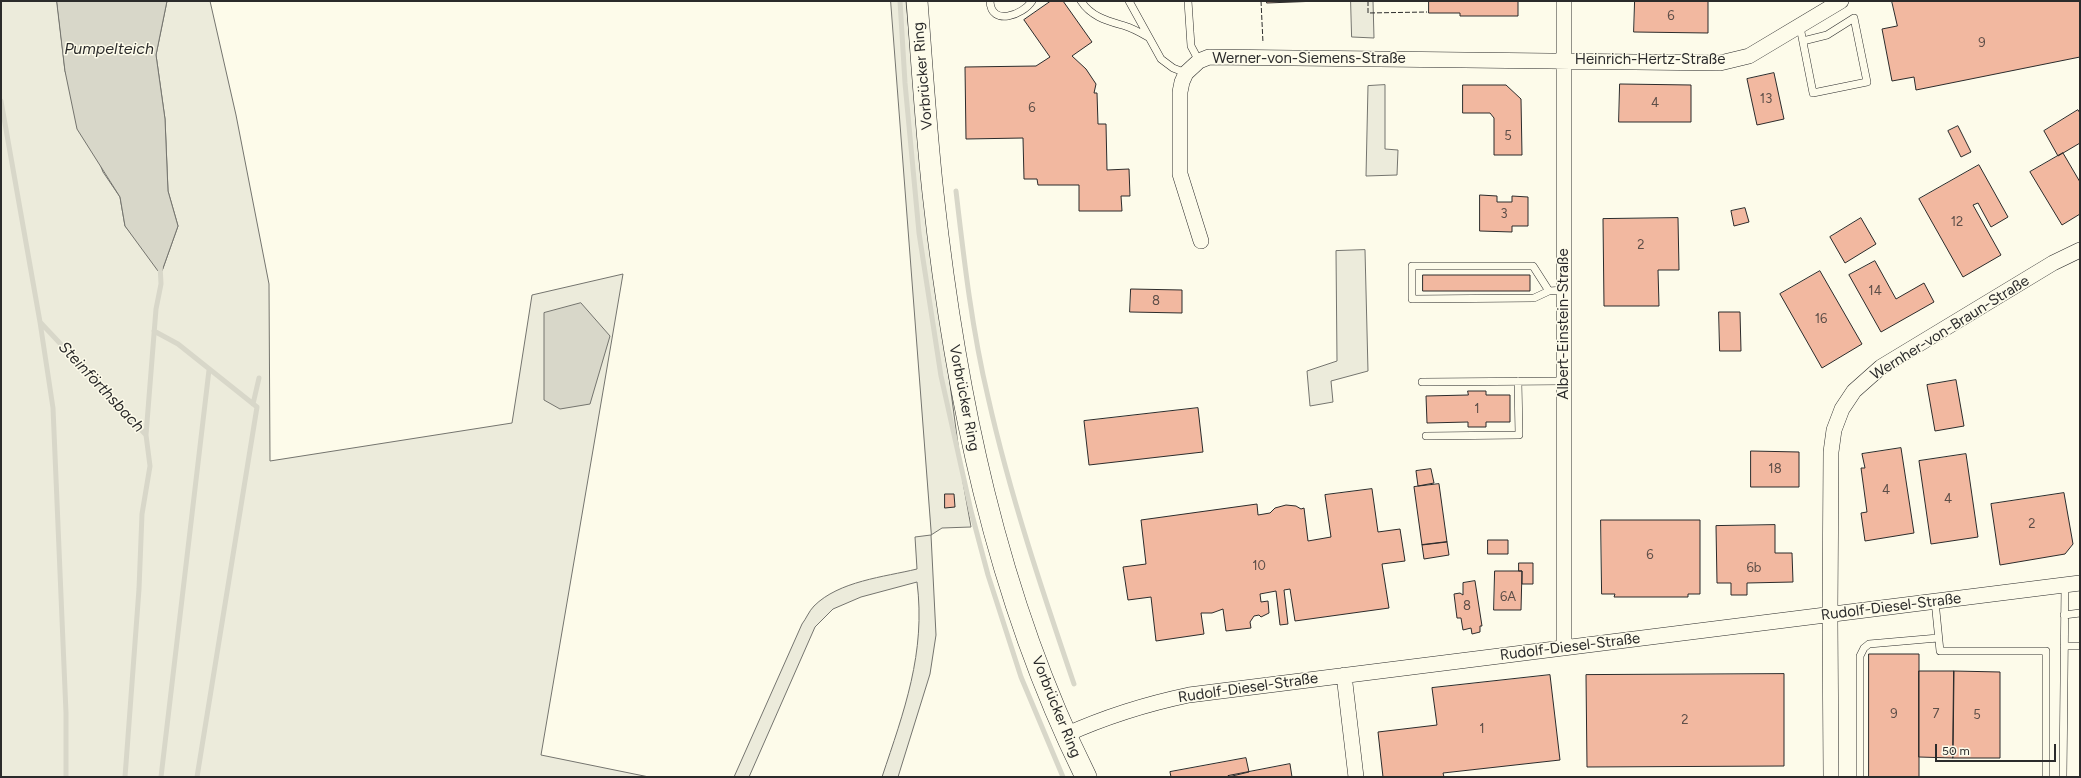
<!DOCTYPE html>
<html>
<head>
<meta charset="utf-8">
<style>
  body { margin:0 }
  #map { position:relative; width:2081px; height:778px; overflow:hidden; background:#fdfbea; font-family:Figtree,sans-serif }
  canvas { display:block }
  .frame { position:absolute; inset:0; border:2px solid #2b2b2b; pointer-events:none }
  .scale { position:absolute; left:1935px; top:744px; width:121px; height:18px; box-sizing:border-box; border:2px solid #2b2b2b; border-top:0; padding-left:5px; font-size:12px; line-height:14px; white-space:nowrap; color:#2b2b2b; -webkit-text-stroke:3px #fdfbea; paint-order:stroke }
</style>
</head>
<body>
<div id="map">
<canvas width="2081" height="778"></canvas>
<div class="frame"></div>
<div class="scale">50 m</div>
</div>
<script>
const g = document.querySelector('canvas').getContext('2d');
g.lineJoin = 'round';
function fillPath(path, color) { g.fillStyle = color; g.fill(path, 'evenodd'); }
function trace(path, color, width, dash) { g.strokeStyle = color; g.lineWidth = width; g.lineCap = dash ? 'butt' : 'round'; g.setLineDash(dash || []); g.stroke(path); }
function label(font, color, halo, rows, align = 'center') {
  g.font = font + ' Figtree,sans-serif'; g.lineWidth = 3; g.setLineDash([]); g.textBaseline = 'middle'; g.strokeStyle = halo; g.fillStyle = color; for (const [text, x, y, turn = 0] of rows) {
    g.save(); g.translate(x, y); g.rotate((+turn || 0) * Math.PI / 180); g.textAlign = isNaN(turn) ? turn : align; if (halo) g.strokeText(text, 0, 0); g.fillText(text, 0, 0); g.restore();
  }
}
const green = new Path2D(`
  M1 1H57L65 71 103 172 120 197 125 226 162 271 178 226 168 191 165 119 156 55 167 1H210L236 115 269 284 270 461 512 423 532 295 623 274 541 755 649 777H1Z
  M891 1H906L925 196 963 482 971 527 942 528 931 535 936 635 930 674 898 777H882C904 711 926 653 917 582L861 597 833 609 815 627 749 777H734L802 624C806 619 809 611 814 606 839 581 884 577 917 569L915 537 931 535Z
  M1351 1H1373L1374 38 1352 37Z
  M1385 85V149L1398 150 1397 175 1366 176 1368 86Z
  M1365 250 1368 371 1331 381 1333 402 1310 406 1307 371 1337 361 1336 251Z`);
fillPath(green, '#ecebdb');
trace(green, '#74746e', 1);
const water = new Path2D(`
  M57 1H167L156 55 165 119 168 191 178 226 162 271H158L125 226 120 197 77 129 65 71Z
  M581 303 610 336 590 404 560 409 544 400V313Z`);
fillPath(water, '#d8d7c9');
trace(water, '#74746e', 1);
trace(new Path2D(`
  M900 1 905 83 919 233 941 376 971 511 988 575 1021 677 1063 777
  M1 101 40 322 146 435 150 466 142 514 139 589 125 777
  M956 191C964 260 972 330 988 397 1010 495 1042 590 1074 684
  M40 322 53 408 66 713V777
  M154 331 178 344 257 407 197 777
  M253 404 259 378
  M146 435 156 309 161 284 160 264
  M161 777 209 370`), '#d8d7c9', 5);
const building = new Path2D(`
  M1051 1H1063L1092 42 1072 56 1086 69 1096 84 1094 93H1097L1098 124H1106L1107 170 1129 169 1130 196H1121L1122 211H1079V185H1038L1037 179H1024L1023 138 966 139 965 67 1036 66 1050 57 1024 20Z
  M1267 1H1319L1267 3Z
  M1429 1H1518V16H1460V13H1429Z
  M1635 1H1708V33L1634 32Z
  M1892 1H2080V57L1916 90 1914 77 1892 81 1882 29 1897 26Z
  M1774 73 1784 119 1757 125 1747 79Z
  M1620 84 1691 85V122H1619Z
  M1463 85H1506L1521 99 1522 155H1494V118L1490 113H1463Z
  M2078 110 2080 113V143L2058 156 2044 131Z
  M1958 126 1971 152 1961 157 1948 131Z
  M2063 153 2080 182V214L2062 225 2030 172Z
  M1979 165 2008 217 1991 227 1978 203 1973 205 2001 255 1963 277 1919 199Z
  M1480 195 1497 196V202H1512V196L1528 197V226H1512V232L1480 231Z
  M1745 208 1749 222 1734 226 1731 211Z
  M1678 218 1679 270H1658L1659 306H1604L1603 219Z
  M1861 218 1876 244 1845 263 1830 237Z
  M1875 261 1896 299 1924 283 1934 302 1881 332 1849 275Z
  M1820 271 1862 344 1822 368 1780 294Z
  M1423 275H1530V291H1423Z
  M1131 289 1182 290V313L1130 312Z
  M1719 312H1740L1741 351H1720Z
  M1956 380 1964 426 1935 431 1927 385Z
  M1468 391H1486V395H1510V422H1486V427H1468V422L1427 423 1426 396 1468 395Z
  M1198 408 1203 452 1089 465 1084 421Z
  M1901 448 1914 533 1865 541 1861 513 1867 512 1861 468H1865L1862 454Z
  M1751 451 1799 452V487H1751Z
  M1966 454 1978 537 1931 544 1919 461Z
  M1431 469 1434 483 1418 486 1416 471Z
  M1439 484 1447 542 1422 545 1414 487Z
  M1372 489 1378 532 1400 529 1405 561 1382 564 1389 608 1295 621 1290 589 1284 590 1288 624 1280 625 1276 591 1260 594 1261 602 1268 601 1269 613 1261 617 1259 615 1254 616 1250 622 1251 628 1226 631 1223 609 1212 613H1201L1204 634 1156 641 1151 597 1128 600 1123 567 1146 564 1141 520 1257 504 1258 515 1270 513 1275 508 1286 505 1296 506 1301 509 1304 508 1308 541 1331 537 1325 495Z
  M2064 493 2073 544 2065 554 2000 565 1991 504Z
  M945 494H954L955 507 945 508Z
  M1601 520H1700V594H1688V597H1614L1615 594H1602Z
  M1775 525V553H1792L1793 582 1747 583V595H1731V583H1717L1716 526Z
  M1488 540H1508V554H1488Z
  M1447 542 1449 555 1424 559 1422 545Z
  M1519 563H1533V584H1522V571H1519Z
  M1495 571H1522L1521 610H1494Z
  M1475 581 1482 626H1480V632L1472 634 1471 628 1463 630 1461 618H1457L1454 594 1460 593 1463 595V583Z
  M1869 654H1919V777H1869Z
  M1919 671H1954L1953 758 1919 757Z
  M1954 671 2000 672V758H1953Z
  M1784 674V766L1587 767 1586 675Z
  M1550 675 1560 760 1443 773 1444 777H1383L1378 732 1437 725 1432 688Z
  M1246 758 1249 772 1228 777H1171L1170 772Z
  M1290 764 1292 777H1228V776Z`);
fillPath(building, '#f2b8a0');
trace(building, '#2b2b2b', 1);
const lane = new Path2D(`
  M990 1C991 27 1023 15 1032 1
  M1081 1C1091 17 1108 21 1125 26 1132 28 1141 33 1148 37
  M1129 1 1161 59 1173 68 1186 73
  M1188 1 1191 46 1199 61
  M1800 27 1813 93 1867 82 1854 18 1827 35 1803 41
  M1549 291 1533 266H1412V299L1534 298 1549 291 1564 290
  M1422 382 1564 381
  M1426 436 1519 435 1518 381
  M1935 601 1940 651H2046V777
  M2064 615 2080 613
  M2064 646H2080
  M1860 777V656L1864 648 1869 644 1938 638
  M2063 777 2065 585`);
const street = new Path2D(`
  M1564 1V648
  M1201 241 1180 174V92L1182 82 1186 73 1199 61 1209 57 1720 63 1749 56 1841 1
  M1344 675 1356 777
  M1065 735C1105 717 1146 704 1189 695L2080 583
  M1831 777 1830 615 1831 452 1834 430 1842 409 1854 391 1881 367 2053 263 2080 250`);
const secondary = new Path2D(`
  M917 1C922 65 926 129 933 193 955 393 996 596 1086 777`);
trace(lane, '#2b2b2b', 8);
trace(street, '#2b2b2b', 16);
trace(secondary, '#2b2b2b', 22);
trace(lane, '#fdfbea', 7);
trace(street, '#fdfbea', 15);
trace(secondary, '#fdfbea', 21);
trace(new Path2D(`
  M1261 1 1263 43
  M1368 1V13L1427 12`), '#2b2b2b', 1, [5, 2]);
label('13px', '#5d4e48', null, [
  ["6",1671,16],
  ["9",1982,43],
  ["13",1766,99],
  ["4",1655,103],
  ["6",1032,108],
  ["5",1508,136],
  ["3",1504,214],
  ["12",1957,222],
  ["2",1641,245],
  ["14",1875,291],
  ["8",1156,301],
  ["16",1821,319],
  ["1",1477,409],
  ["18",1775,469],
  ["4",1886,490],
  ["4",1948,499],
  ["2",2032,524],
  ["6",1650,555],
  ["10",1259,566],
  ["6b",1754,568],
  ["6A",1508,597],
  ["8",1467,606],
  ["9",1894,714],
  ["7",1936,714],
  ["5",1977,715],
  ["2",1685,720],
  ["1",1482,729]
]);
label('15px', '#2b2b2b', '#fdfbea', [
  ["Werner-von-Siemens-Straße",1309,59],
  ["Heinrich-Hertz-Straße",1650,60],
  ["Vorbrücker Ring",923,76,-95],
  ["Albert-Einstein-Straße",1564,324,-90],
  ["Wernher-von-Braun-Straße",1950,328,-32],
  ["Vorbrücker Ring",964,398,79],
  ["Rudolf-Diesel-Straße",1891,607,-7],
  ["Rudolf-Diesel-Straße",1570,647,-7],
  ["Rudolf-Diesel-Straße",1248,688,-8],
  ["Vorbrücker Ring",1056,707,68]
]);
label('italic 16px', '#2b2b2b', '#fdfbea', [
  ["Pumpelteich",109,49],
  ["Steinförthsbach",101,387,47]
]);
</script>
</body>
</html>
